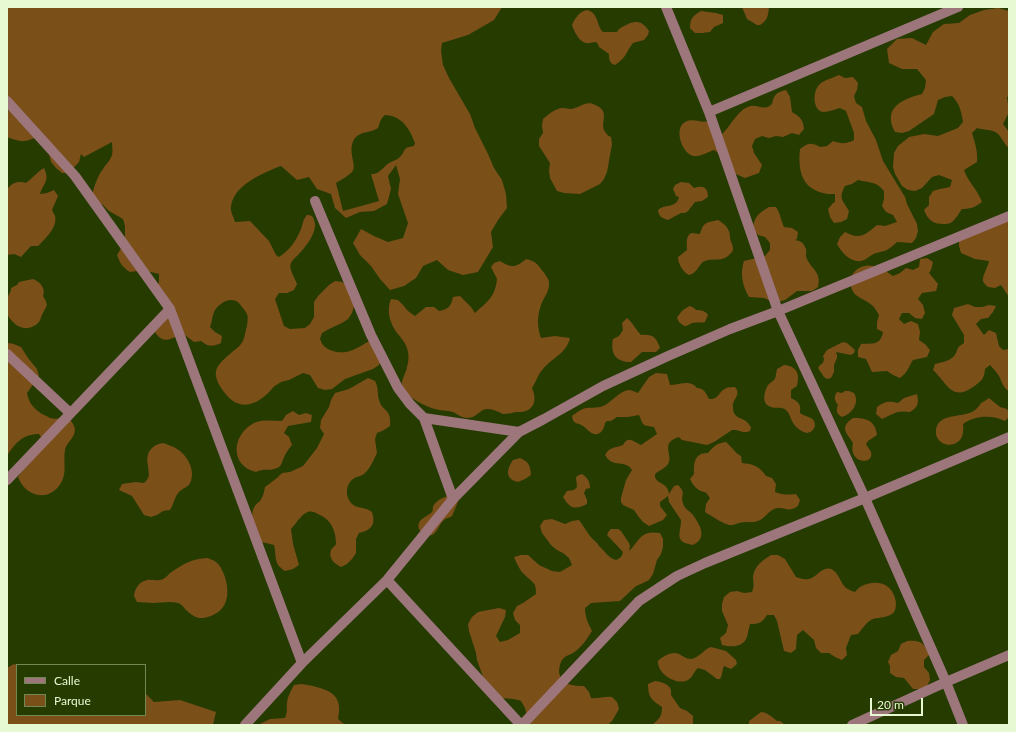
<!DOCTYPE html>
<html>
<head>
<meta charset="utf-8">
<style>
  body { margin:0 }
  #map { position:relative; width:1016px; height:732px; overflow:hidden; background:#253b00; font-family:Lato,sans-serif }
  canvas { display:block }
  .frame { position:absolute; inset:0; border:8px solid #e6f9d3; pointer-events:none }
  .legend { position:absolute; left:16px; top:664px; width:130px; height:52px; box-sizing:border-box; background:#253b00; border:1px solid #728754; margin:0; padding:5px 7px; list-style:none; font-size:12px; color:#e6f9d3 }
  .legend li { display:flex; align-items:center; gap:8px; height:20px }
  .legend b { width:20px; border:1px solid #728754 }
  .scale { position:absolute; left:870px; top:698px; width:53px; height:18px; box-sizing:border-box; border:2px solid #e6f9d3; border-top:0; padding-left:5px; font-size:12px; line-height:14px; white-space:nowrap; color:#e6f9d3; -webkit-text-stroke:3px #253b00; paint-order:stroke }
</style>
</head>
<body>
<div id="map">
<canvas width="1016" height="732"></canvas>
<div class="frame"></div>
<ul class="legend">
<li><b style="height:5px;background:#9c767b"></b>Calle</li>
<li><b style="height:11px;background:#7a4f18"></b>Parque</li>
</ul>
<div class="scale">20 m</div>
</div>
<script>
const g = document.querySelector('canvas').getContext('2d');
g.lineJoin = 'round';
function fillPath(path, color) { g.fillStyle = color; g.fill(path, 'evenodd'); }
function trace(path, color, width, dash) { g.strokeStyle = color; g.lineWidth = width; g.lineCap = dash ? 'butt' : 'round'; g.setLineDash(dash || []); g.stroke(path); }
fillPath(new Path2D(`
  M7 7H502L494 20 468 35 442 43 441 51 443 65 449 78 470 114 475 128 488 154 494 168 502 180 506 194 507 208 498 220 491 232 493 247 478 272 463 275 448 270 437 260 423 266 416 278 404 286 390 290 380 279 371 266 360 255 353 243 361 229 374 236 388 242 403 238 408 223 398 194 400 179 396 165 388 176 391 189 387 204 374 211 360 212 346 218 335 208 331 194 317 189 309 177 297 180 281 166C263 173 233 185 231 207 230 211 234 218 235 222L250 221 269 241 276 255 279 257C290 250 296 241 301 229 303 224 303 219 307 215 311 215 313 216 314 220 319 231 305 248 297 256 295 258 292 260 291 263 288 268 295 278 297 284L294 290 287 293H279L275 299 284 326 290 329 305 328 310 324 314 317V302L318 296 329 285 335 281 342 282 348 286 354 306 352 313 348 319 342 323 329 329 322 333 320 339C321 341 322 344 323 345 329 352 342 354 350 351 357 349 363 344 370 341L382 357 379 365 373 369 345 379 332 389 325 390 318 388 310 375 303 373C298 375 294 378 289 380 285 381 282 381 278 384 273 386 271 391 267 394 252 408 236 409 224 392 211 374 214 367 230 354 234 350 238 348 241 344 245 339 245 332 247 326 248 316 249 315 242 307 240 305 239 302 236 301 228 297 217 305 214 312 212 317 212 322 210 327L215 332 222 336 221 343C212 347 209 347 201 341L194 342 182 333C164 344 161 342 150 325 154 317 158 315 164 309L156 289 159 282V274C149 271 140 270 130 272 122 267 120 263 117 255L125 242V226L123 219 109 211 103 205 97 202 92 196C94 187 97 177 103 169 106 164 110 161 112 155 113 151 112 146 112 142L84 157 81 154 79 162 69 173H62L56 168 51 162 49 154 37 137C23 143 21 142 7 137ZM385 115C401 115 410 129 415 143L414 146C402 148 407 149 400 157 397 160 392 161 389 163 383 167 379 175 371 174L379 201 343 211 336 183C341 180 348 176 352 172 358 166 346 150 355 138 361 131 371 133 378 128 380 123 380 119 385 115Z
  M742 7H769C768 16 768 20 760 25H757L747 19Z
  M998 8 1009 11V96L1007 97 1009 112 1003 124 1009 132V148C1004 144 1001 136 997 133 991 129 983 130 977 128L972 133C975 143 978 151 977 162L964 170C968 182 978 190 982 202 975 207 971 209 962 209 959 213 956 219 952 222 949 224 946 224 943 224 933 224 928 220 924 210L929 205V197L933 191 940 189 950 187 952 180 939 175 932 177 922 188 915 191 908 190 902 186 895 174 893 167 894 153 898 146 909 137 924 134 938 136 958 128 963 122C961 111 960 104 952 96L945 97 938 100 934 114 909 131 902 133 895 132C882 108 902 99 922 94L925 88 926 80 917 69H902L889 63 887 49 897 39 912 38 926 45 933 32 944 24 959 23 970 15 984 10Z
  M587 10C599 13 596 25 603 32H617C620 27 623 27 628 24 638 20 643 22 649 31L648 35 644 40 633 43C626 52 627 57 615 65 609 63 609 59 609 54L599 47 598 44 596 42C593 42 591 43 589 43 581 45 574 32 572 25 575 18 580 11 587 10Z
  M701 11 716 13 723 15V23L714 27 710 32 702 33H695L690 28C690 18 693 16 701 11Z
  M839 75 845 78 853 77 858 83 857 90 854 96 856 103 862 107 866 121 876 140 883 161 905 197 907 204 917 224 918 231 916 238 912 243 897 242C894 245 890 248 887 250 882 252 876 252 872 255 868 257 866 260 861 261 851 263 841 252 837 244L840 237 845 232C860 240 865 235 877 225L885 226 897 222 893 215 886 212 882 206 884 199V191C876 181 870 183 858 180L852 184 845 186C838 199 843 200 849 211L847 219 841 222 834 223 830 217 828 209 833 203 835 202V194C824 195 808 190 803 178 799 170 799 158 800 149 808 143 811 142 820 147L827 146 833 141C841 144 847 144 854 140V133L846 111 840 108C835 109 829 112 824 112 813 112 812 92 819 85 823 80 833 78 839 75Z
  M786 90 790 97 792 112C800 117 803 119 804 129L799 135 792 133 783 137 776 136 769 138 762 136 755 139 752 146 754 153 762 165 759 173 745 178 738 175 732 172 720 154 714 150C708 152 700 157 693 156 679 152 669 114 699 121 702 122 705 121 708 122 712 124 718 132 721 135 731 127 737 109 751 106 756 105 762 109 767 107 769 107 770 105 772 104 774 94 777 92 786 90Z
  M590 103C615 110 597 123 606 133 607 135 609 136 611 137L612 144 607 172 604 179 600 184 580 194 564 193 557 191 550 178 549 171 550 163 539 146V139L543 133 542 126 543 119C548 115 555 108 563 108 567 108 570 110 575 108 582 106 581 104 590 103Z
  M44 168C50 181 44 182 40 194L47 193 54 190 58 196 52 210C53 212 54 214 55 216 58 227 45 239 38 246H31L21 257 14 254 7 255V189C14 182 17 181 26 183 33 178 37 172 44 168Z
  M681 182 689 183 694 188C703 185 708 187 708 197L702 201 695 202 688 211 685 213H681L668 220C662 218 659 217 658 210 666 203 676 209 679 197L676 196 673 189 675 185Z
  M769 207H776C780 213 781 220 784 227L792 228 798 232 797 239 795 240C800 241 803 242 805 247 807 250 806 253 806 256 810 270 822 270 818 287L812 291H797L785 300 778 302 771 301 764 298 749 297C742 285 740 273 744 261L765 256 770 250V243L765 237 758 235 753 229C754 216 759 213 769 207Z
  M1009 215V297L1001 285 995 288 988 287C986 285 984 284 983 281 982 276 988 267 989 261L975 259 961 253 959 246V239Z
  M718 220C725 224 730 229 730 237 730 241 733 244 733 249 733 252 731 253 728 256 722 261 715 259 708 260 707 261 706 260 705 261 699 263 698 273 689 275 683 272 678 264 678 257L687 250C687 245 685 235 692 233 694 233 697 234 700 234 704 221 706 223 718 220Z
  M927 258 933 262 931 270 929 273 938 284 936 291 922 293 918 299 923 305 925 313 922 319 915 318 909 313H902L899 319 904 324 911 321 918 324 920 332 919 340 925 344 930 350 927 357 913 360C908 368 908 372 900 378L893 375 887 371 872 372 866 359 858 357V350L861 344C873 343 880 346 883 332L877 329V322L879 315C876 310 874 306 869 303 864 299 858 298 854 293 844 278 857 262 874 266 881 267 887 272 893 276L900 273 906 268 913 270 919 267 920 259Z
  M526 259C534 261 537 263 541 269 544 273 548 277 549 282 550 291 544 297 541 305 537 316 537 327 541 338L555 336 570 338C566 354 553 357 543 369 538 374 536 382 532 388 536 397 536 407 526 411 523 412 520 412 516 412 512 413 507 414 503 414 497 411 489 407 483 410 476 414 475 418 467 418 462 418 457 414 453 412 447 410 440 411 435 409 426 407 408 397 403 390 399 382 406 374 407 367 409 360 409 354 407 348 405 342 401 338 397 333 390 323 386 311 391 299L398 300 403 305 408 311 415 316 426 307H434L439 311C449 309 451 306 453 297L460 296 471 307 475 313C488 301 495 297 497 279L491 267 494 263 500 261C511 268 516 268 526 259Z
  M33 279C40 282 46 288 43 296 49 306 47 305 43 313 41 316 41 319 39 322 32 330 21 330 14 323 11 320 8 317 7 313 6 308 6 301 8 297 9 293 11 293 11 288L17 285 19 282Z
  M968 304 975 307H982L989 305 996 306 993 312 988 318 981 319 976 324 984 335 989 330 996 333 999 346 1003 350 1009 349V391C1003 388 1002 382 999 376 997 372 993 369 990 365L985 369C984 380 981 381 973 387 952 402 947 383 933 370L935 364C943 362 952 361 956 353 958 347 958 347 964 343V335L952 315 954 308Z
  M690 306 694 308 696 310C701 310 706 311 708 315L705 322C701 323 696 322 692 323 688 325 688 326 684 326L679 322 677 318C680 312 685 308 690 306Z
  M627 318C633 323 636 330 641 335 653 334 656 337 660 348L656 352H642L631 362C616 362 610 354 613 339L619 336 623 330 622 323Z
  M843 342 847 343 855 350 854 353 851 355 836 352 837 355V358L834 365V372L831 378 827 379 824 377 818 368 820 365 823 363 824 359 823 356 827 350Z
  M7 343C12 343 16 345 21 347L28 358 37 369 39 376 27 393C29 403 33 408 42 414 45 415 48 417 50 418 59 421 69 413 74 426 78 436 67 441 65 450 63 460 67 471 62 481 51 503 26 498 18 477L43 440 39 434C23 434 15 443 7 456Z
  M784 365C797 366 800 374 797 386L791 390V398C799 402 801 404 800 413 807 418 815 416 815 426 813 431 811 432 807 433 800 431 795 427 792 421 790 417 790 414 786 410 781 406 776 409 771 407 761 404 764 392 768 385 770 383 773 381 775 379L777 369Z
  M656 373 667 374 670 385C679 385 690 379 697 388 704 388 706 393 709 399 722 400 717 386 735 387 742 395 732 399 733 407 733 419 742 417 747 422 748 423 750 426 751 427L750 431 747 432H743L736 430H732L714 442 707 445 682 440 679 437C659 443 674 455 668 464 665 469 659 470 655 474 654 485 668 481 669 494L674 486 678 485C687 494 680 495 683 503 684 509 690 511 693 515 700 525 708 538 693 545 673 542 681 533 681 520L669 502 668 496 660 502V506L667 515 663 520 649 526 643 522 638 516 634 510 623 505 621 502V498L626 480 632 470C626 459 613 469 605 455 609 447 615 448 623 445 628 435 634 442 641 445L657 434 654 427C641 425 644 426 639 415L628 417H617L611 421H607L605 423C604 431 598 438 590 432 587 430 585 427 583 426 577 422 573 425 572 416 576 413 581 409 586 408 592 407 599 409 605 405 613 401 619 391 629 390 632 390 635 392 638 393L649 377Z
  M368 378 375 381C379 389 377 393 379 400 382 412 392 408 390 426L384 430 377 433 375 439 377 453C374 459 371 467 366 472 362 477 357 476 353 479 345 485 345 497 352 504 357 508 361 507 366 509 368 509 370 511 372 512 376 524 372 530 359 533L356 539V553L352 559 347 564 341 567C335 564 328 559 331 550 332 548 335 546 336 544 336 531 331 519 318 514 314 512 310 510 306 513 302 514 294 526 291 529L293 544 299 565 293 569 285 571C273 563 277 558 274 545L266 543 259 542C256 531 248 516 255 506 255 505 259 502 260 501 263 497 264 492 265 487L277 478 282 473 290 472 303 466 317 448 324 434 320 428 321 420 329 407 331 400 335 393 349 389Z
  M845 391H849L854 393C860 403 852 414 842 417 836 414 836 410 838 405 835 401 833 397 837 392L842 393Z
  M917 394C919 404 918 407 910 412 896 410 894 414 882 419L876 414 877 407C885 401 889 401 898 403L904 398Z
  M989 398 1000 407 1007 409 1009 413V417L1005 421C993 415 975 415 963 424 964 432 963 441 954 444 942 448 931 436 938 424 945 414 962 417 972 412 976 410 979 406 981 403 984 401 987 400 989 398Z
  M293 411 299 415 306 413 312 415 311 422 288 426 284 433 289 437 292 445C289 448 287 452 285 455 282 461 282 468 274 469 266 471 265 468 256 472 230 466 231 435 254 423 262 419 272 421 282 421L286 415Z
  M853 418C866 418 875 420 877 435L868 441 866 444C867 447 870 449 871 452 875 465 848 465 853 443 848 434 838 428 853 418Z
  M726 442C732 447 735 453 741 456L742 463C754 464 759 466 766 476L772 478 776 484 775 492C783 495 788 495 796 494L800 500 798 506C787 513 787 507 777 508 770 509 766 517 760 520 755 523 750 522 745 522 739 522 733 526 730 525 725 525 710 515 705 512L706 504 710 498C704 489 706 494 699 490 695 488 692 483 690 479L694 474C694 467 693 458 701 454 703 453 706 453 708 453 714 446 717 443 726 442Z
  M163 443C168 445 173 446 177 449 187 455 195 469 191 481 189 487 185 487 180 491 175 495 174 504 170 510L163 511 157 515 151 517 144 515 132 496 119 490 122 484 136 482 144 483C145 482 147 480 148 478 150 475 148 470 148 466 145 453 151 445 163 443Z
  M520 458C529 462 530 465 531 475L525 479 518 482C516 481 513 481 511 479 505 474 509 466 513 460Z
  M582 474C588 478 590 482 590 488L586 489 584 493 587 500V504C575 510 570 509 563 497L567 491 574 490 577 487 576 477 579 475Z
  M448 496 459 499 455 509 452 516C449 518 446 518 444 520 439 524 438 532 432 535 430 536 425 534 423 533 421 532 420 531 419 529 416 520 426 517 431 513 434 510 432 511 433 507 435 501 442 498 448 496Z
  M552 519 565 524 572 521 579 520C583 525 586 531 590 536 593 540 597 542 599 546 605 551 608 558 616 560 621 558 622 556 623 552L607 535 609 531 611 529H618L621 531 629 543 630 546 629 551C631 549 633 547 635 544 643 534 646 531 660 533L663 539V547L661 554 657 560 653 574 649 580 643 583 636 586 620 601 591 603 585 608C585 617 588 623 592 631 587 639 581 648 573 653 569 655 565 656 562 660 560 663 559 668 559 672 561 685 573 686 584 686L589 692 591 698C598 699 605 696 612 697L617 702 619 709 612 721 608 725H529L525 708 521 701C514 698 507 699 499 698L485 682 477 660 476 653 469 631 468 624 472 617 478 612 499 608 506 610 505 617 496 636 500 642 508 640 520 633V625L515 620 513 613 517 606 523 603 536 594C536 582 534 584 526 576 520 571 517 564 514 557L521 555H528L539 565 552 571 560 572 572 565 569 558 563 553 557 550 551 545 542 533 540 526 544 520Z
  M771 555H778L785 559 796 577C800 578 804 580 809 579 817 577 822 566 831 569 839 572 840 583 846 588 849 590 852 591 855 592 857 590 859 587 862 586 868 582 882 581 888 587 894 591 899 605 894 612 889 618 880 617 873 619 866 622 863 628 858 634L851 635 846 648 847 655 842 660 835 657 829 653H821L816 648 814 640 803 630 797 635 796 649 791 653 784 651 777 621 774 615H767C762 623 759 624 750 624 749 628 748 633 747 637 743 648 731 647 722 645L720 638 726 633 728 625 722 611V604L724 597 730 592 737 591 744 593 752 592C755 584 753 584 753 577 754 566 763 560 771 555Z
  M208 558C211 560 214 560 216 562 220 565 221 568 223 572 230 588 230 608 213 615 199 621 195 618 185 609 183 606 181 604 178 603 170 601 161 603 153 603 148 603 142 602 137 602L134 596C135 588 139 582 147 580 152 579 157 582 163 579 165 578 168 575 170 573 184 564 190 559 208 558Z
  M907 641C920 640 924 642 929 655L924 660V667L929 673 930 680 927 686 921 689H913L904 678 896 677 890 673V666L888 662 891 655 898 651 901 644Z
  M711 647 726 651 736 660 737 664 731 669 724 666C722 670 723 674 720 679H717L705 670 698 668C694 671 693 677 688 680 677 686 657 674 658 661 663 656 672 651 679 654 683 656 686 659 691 659 699 658 704 649 711 647Z
  M14 664 17 665V715H145V693L154 702 180 700 216 712 213 725H7V668Z
  M655 681C663 682 673 685 671 695L680 708 687 711 693 716V723L692 725H652C659 719 662 717 662 707 652 700 648 698 648 684Z
  M302 684C313 686 335 689 338 702 340 707 339 713 338 719L344 724V725H258L270 719 285 718C288 710 286 712 287 704 287 697 291 691 294 685Z
  M761 712C766 712 773 717 777 721H780L783 723 784 725H749V721Z`), '#7a4f18');
trace(new Path2D(`
  M666 7 709 112 778 311 865 498 946 682 963 725
  M7 101 75 176 170 309 302 663
  M709 112 958 7
  M315 201 371 335 398 388 410 404 424 418 519 432
  M7 354 70 413
  M424 418 453 499
  M7 480 170 309
  M387 580 521 725
  M245 725 302 663 387 580 453 499 519 432 544 419 603 386 668 356 730 329 778 311 1009 216
  M522 725 639 601 677 576 705 563 865 498 1009 437
  M852 725 946 682 1009 655`), '#9c767b', 10);
</script>
</body>
</html>
